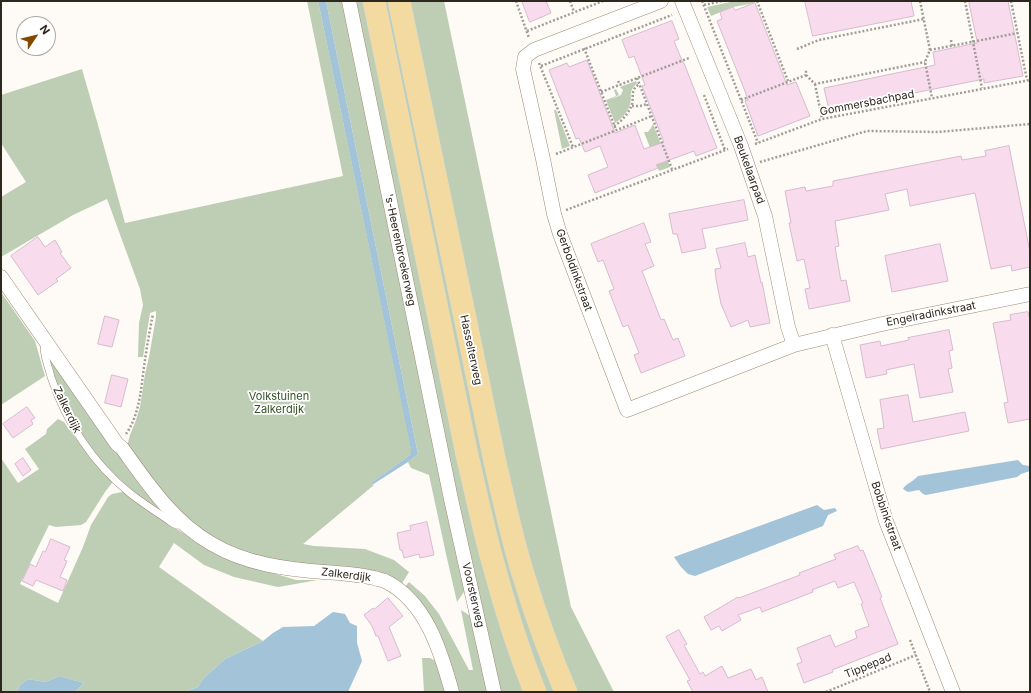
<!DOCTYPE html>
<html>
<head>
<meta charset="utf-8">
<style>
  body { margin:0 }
  #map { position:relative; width:1031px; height:693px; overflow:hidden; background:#fefaf5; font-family:Inter,sans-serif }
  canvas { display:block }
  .frame { position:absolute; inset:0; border:2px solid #2e271e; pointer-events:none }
  .north { position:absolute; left:16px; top:16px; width:40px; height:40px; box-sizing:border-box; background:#fff; border:1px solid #aba9a5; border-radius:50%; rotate:55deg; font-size:11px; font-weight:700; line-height:16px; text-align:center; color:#2e271e }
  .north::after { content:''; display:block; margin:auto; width:14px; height:18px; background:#834900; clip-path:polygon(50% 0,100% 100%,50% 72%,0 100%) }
</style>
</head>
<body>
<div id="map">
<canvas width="1031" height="693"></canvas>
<div class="frame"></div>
<div class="north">N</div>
</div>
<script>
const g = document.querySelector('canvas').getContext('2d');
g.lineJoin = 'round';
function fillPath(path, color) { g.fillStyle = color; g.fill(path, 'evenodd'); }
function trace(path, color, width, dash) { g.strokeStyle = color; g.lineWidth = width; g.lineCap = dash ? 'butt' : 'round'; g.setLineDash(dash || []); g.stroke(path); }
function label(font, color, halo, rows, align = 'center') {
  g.font = font + ' Inter,sans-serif'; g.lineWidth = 3.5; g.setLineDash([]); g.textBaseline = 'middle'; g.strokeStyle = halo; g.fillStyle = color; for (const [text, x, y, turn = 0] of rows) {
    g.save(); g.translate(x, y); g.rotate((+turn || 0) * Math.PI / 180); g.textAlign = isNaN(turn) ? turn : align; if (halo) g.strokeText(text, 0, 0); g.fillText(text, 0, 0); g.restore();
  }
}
fillPath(new Path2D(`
  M307 1H318L412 453 410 455 371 483 372 485H374L303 544 314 546 365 549 394 560 409 572 401 585 285 564 238 552 181 516 127 446 130 435 136 420 140 407 145 374 149 357 156 317V311L150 313 143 357H138L139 323 143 305 140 289 107 199 73 215 1 257V197L26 182 1 143V95L82 69 98 125 125 223 343 176Z
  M326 1H344L466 589 457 602 446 554 429 475 411 468 408 462 418 454Z
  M354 1H367L527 692H501L467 545Z
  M382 1H392L558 692H542L493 536Z
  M407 1H444L571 607 614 692H573L518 530Z
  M735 1H754L755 3 733 7 711 16 707 7Z
  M636 81 637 83C627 93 633 95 630 105 628 112 621 119 615 123L606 100 616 96 614 90 616 89 619 95 609 100 621 95 623 90 620 87Z
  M554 110H556L570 146 562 149Z
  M653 124 670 167 659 171 644 132H648L651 128Z
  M1 292 35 341 45 376 1 405Z
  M51 359 164 513C149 503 133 493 120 480 86 448 60 406 50 360Z
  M58 419 64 422 83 448 112 480V483L105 492 86 522 81 525 56 527 49 525 20 584 58 603 83 547 91 525 108 497 112 494 122 492 127 493 154 514 173 527 206 546 240 563 296 580H318L278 587 234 577 204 565 174 543 159 567 263 641 225 659 203 679 198 687 184 692H75L84 683 59 676 46 682 28 679 20 685 17 692H1V458L18 483 39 469 25 449 46 434 47 429Z
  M409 582 425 596 439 614 469 670H473L461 610 472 617 489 692H458L404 588Z
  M422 658H430L439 663 447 692H424Z`), '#bdceb5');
fillPath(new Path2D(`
  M318 1H326L418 454 408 462 372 485 371 483 410 455 411 450Z
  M1018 460 1023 465 1030 466V471L1021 474 1017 477 926 495 923 494 919 490 908 492 903 489C905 484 913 482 918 476Z
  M817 505 824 510 835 508 837 511 828 515 823 526 695 576 688 574 681 567 674 557Z
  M333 612 345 614 350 623 357 626V643L362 661 348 692H184L198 687 203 679 225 659 263 641 273 633 283 627 314 626Z
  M59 676 84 683 75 692H17L20 685 28 679 46 682Z`), '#a3c3d8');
const building = new Path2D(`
  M522 1H546L551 13 530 22Z
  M805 1H911L914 16 813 36Z
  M969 1H1008L1023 76 984 83V79L829 110 824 88 935 65 933 52 977 43Z
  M755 3 787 85 796 82 810 116 758 136 745 101 748 100 743 86 717 21 722 19 720 12 733 7 735 10Z
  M672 21 679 39 674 41 683 63H684L717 148 696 156 694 151 656 165 658 168 595 193 588 175 608 167 600 146 585 152 579 138 576 139 549 70 567 63 569 67 587 60 615 133 635 125 644 149 664 142 642 86 645 85 634 56 629 58 622 40Z
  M1009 146 1030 252V267L1012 271 1011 265 991 269 975 193 910 206 907 189 885 194 889 210 835 221 839 246 835 247 841 281 846 280 850 301 809 309 805 289 810 288 804 259 797 261 789 223H791L785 191 805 187 806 191 833 186V181L961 156 962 160 986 156 985 151Z
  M744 200 748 220 702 229 706 248 682 253 677 234H673L669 214Z
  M644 223 651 242 645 244 654 266 642 271 661 320 664 319 673 340 678 338 685 356 641 373 634 355 639 353 628 325 623 327 609 291 614 289 603 260 598 262 591 244Z
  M38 237 45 247 55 240 62 252 60 253 71 268 56 279 58 281 38 295 11 256Z
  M745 243 748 257 755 255 761 283 762 282 770 323 750 327 748 320 731 327 721 304 716 279 715 269 721 268 716 249Z
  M940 244 948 281 892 292 885 256Z
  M1028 312 1030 320V419L1008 423 1004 403 1008 402 993 323 1011 320 1010 315Z
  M105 316 119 320 112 347 98 344Z
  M949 330 953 350 949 351 952 368 948 369 953 392 920 398 914 364 886 370 887 374 866 378 860 345 880 341 881 346 909 340 908 338Z
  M112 375 128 379 121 407 105 403Z
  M908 395 913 422 965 412 969 431 881 449 877 429 884 428 880 400Z
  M27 407 35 418 31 420 33 424 13 438 3 424Z
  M23 458 31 470 23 476 15 464Z
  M427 522 434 555 420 558 419 554 404 558 402 550H400L397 533 411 530 410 526Z
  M51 539 70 547 64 560 67 561 60 577 67 580 63 591 36 580 33 586 22 581 30 564 36 567 43 551 45 552Z
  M858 546 860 551 863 550 882 597 880 598 898 644 832 670 833 672 804 683 797 664 802 662 797 648 830 635 835 647 857 638 855 631 869 626 861 604 863 603 854 582 838 588 835 581 812 590 813 592 762 612 760 607 738 615 741 620 722 631 719 626 711 630 704 617 738 597 739 598 800 575 799 573 836 559 834 555Z
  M388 598 403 616 389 627 401 656 388 661 378 636H376L372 626 364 615 373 608 374 609Z
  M679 630 687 644 684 645 700 674 703 672 705 676 722 666 728 678 751 669 756 680 762 677 768 692H693L687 681 690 680 666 637Z`);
fillPath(building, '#f8dcee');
trace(building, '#d6bbcc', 1);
const service = new Path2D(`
  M45 344C42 352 49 368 51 377 66 422 93 464 131 494 144 504 158 513 171 522 174 524 178 526 181 525`);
const minor = new Path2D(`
  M349 1 451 499 494 692
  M661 1 534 50 525 57 523 69 543 159 554 214 560 234 627 410 794 345 882 324 1030 294
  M682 1 741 146 765 216 788 327 794 345
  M1 277 117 444 122 448C148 484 173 522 212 544 246 564 285 569 323 572 340 573 357 574 374 578 377 579 382 580 385 581 426 601 441 652 452 692
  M832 335 886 521 953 692`);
const primary = new Path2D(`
  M374 1 467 455C476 493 484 532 495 570 506 611 519 652 535 692
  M399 1 495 462C504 501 512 539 524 577 536 616 550 655 566 692`);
trace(service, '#9d8b75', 8);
trace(minor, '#9d8b75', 15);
trace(primary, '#d9d8d6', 23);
trace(new Path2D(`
  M516 1 529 38
  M570 1 574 12
  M702 1 758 143
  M757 1 788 81
  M920 1 930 50 925 62 932 98
  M965 1 982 88
  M1011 1 1027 80
  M704 5 722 1
  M527 31 603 1
  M951 40 952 46
  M584 48 616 130
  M797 49 819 40 924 19
  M930 50 1018 33
  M539 63 573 147
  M541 66 672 15
  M806 75 815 84 925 62
  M637 78 672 169
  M618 81 620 85
  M815 84 822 119
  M601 92 689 58
  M704 95 725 150
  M741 100 806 75V70
  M632 106H640L647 104
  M614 126C621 122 630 112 632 104 634 95 630 91 639 84
  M755 144 822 119 1030 80
  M556 154 652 116
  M760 162 867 131 938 132 1030 124
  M566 210 728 149
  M126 434C141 412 141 385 145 360 147 345 150 329 153 314
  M910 640 930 692
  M826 692 916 655`), '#a19c95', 2.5, [2, 2]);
trace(service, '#fff', 7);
trace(minor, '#fff', 14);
trace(primary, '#f3daa0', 22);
label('11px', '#2e271e', '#fff', [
  ["Gommersbachpad",867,103,-11],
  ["Beukelaarpad",749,170,70],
  ["'s-Heerenbroekerweg",400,250,78],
  ["Gerboldinkstraat",574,270,70],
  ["Engelradinkstraat",931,314,-11],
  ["Hasselterweg",471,350,78],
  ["Zalkerdijk",67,410,64],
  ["Bobbinkstraat",886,516,71],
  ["Zalkerdijk",346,575,7],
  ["Voorsterweg",473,595,77],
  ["Tippepad",868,666,-22]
]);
label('11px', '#344f24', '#fff', [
  ["Volkstuinen",279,397],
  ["Zalkerdijk",279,410]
]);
</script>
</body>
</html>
